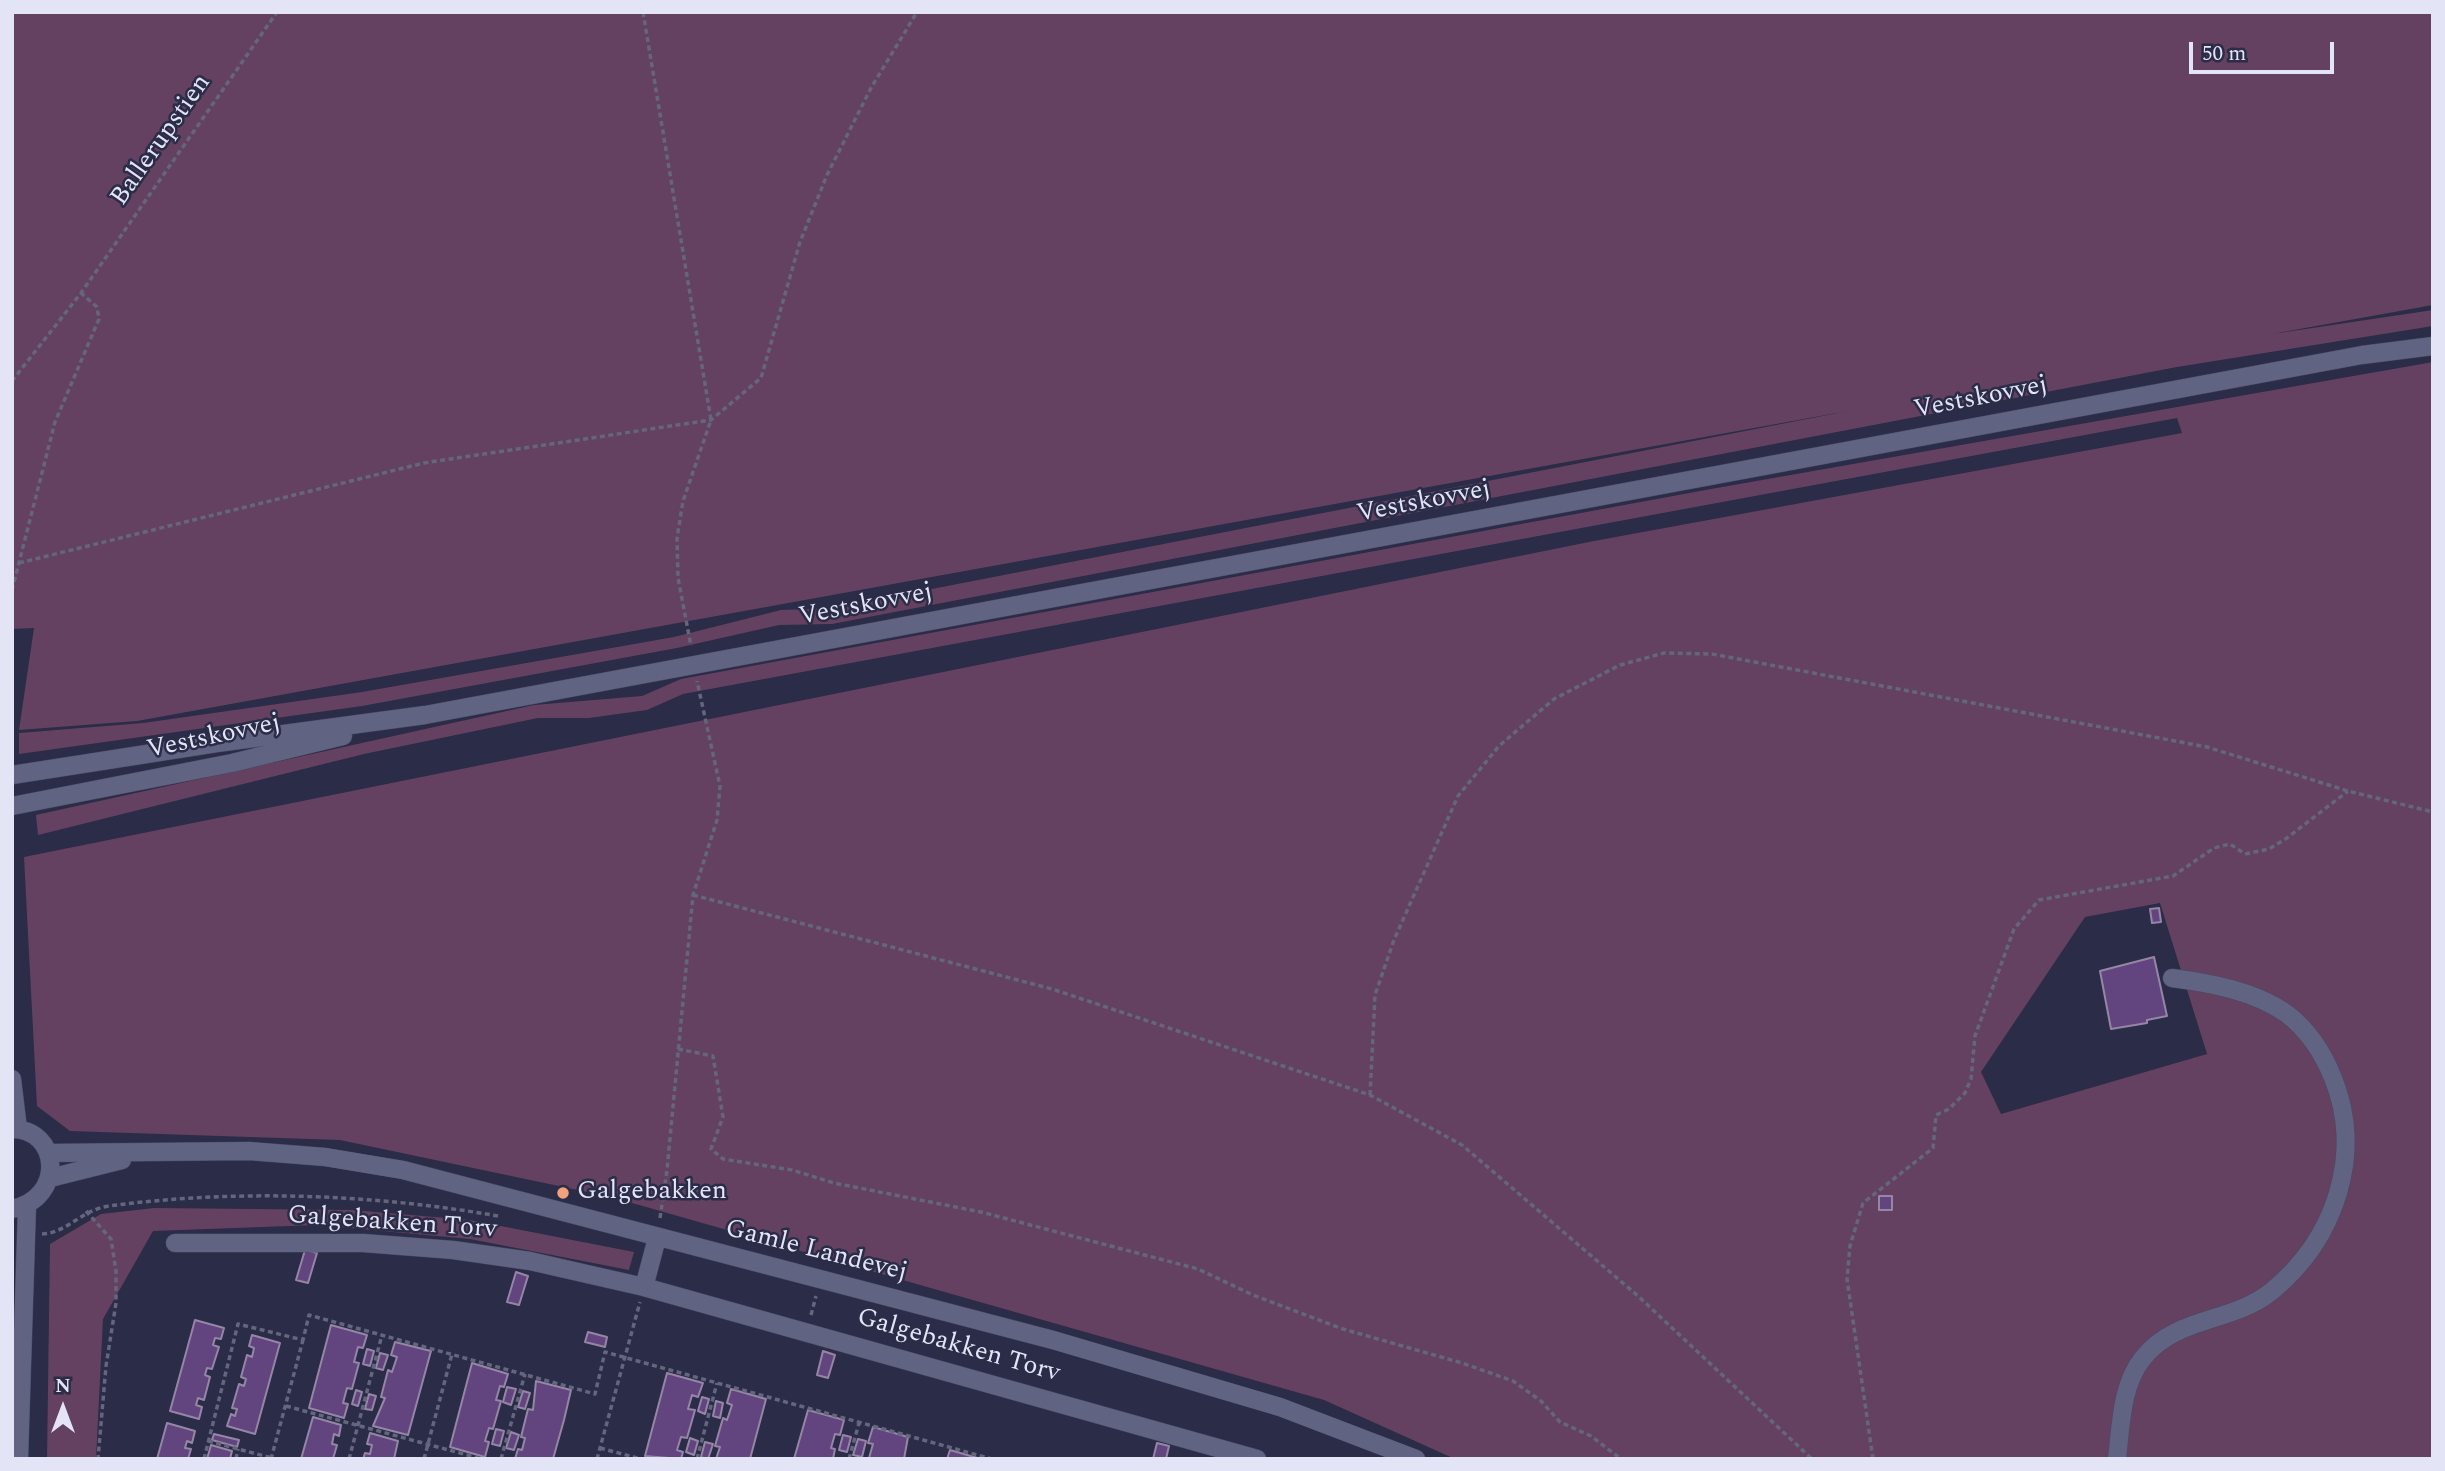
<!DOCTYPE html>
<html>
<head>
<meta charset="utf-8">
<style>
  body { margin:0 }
  #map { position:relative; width:2445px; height:1471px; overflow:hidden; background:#2a2c48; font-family:Spectral,serif }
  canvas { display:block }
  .frame { position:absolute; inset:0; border:14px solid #e3e5f7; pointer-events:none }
  .north { position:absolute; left:28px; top:1373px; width:70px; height:70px; -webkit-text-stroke:5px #2a2c48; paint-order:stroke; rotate:0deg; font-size:19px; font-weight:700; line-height:28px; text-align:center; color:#e3e5f7 }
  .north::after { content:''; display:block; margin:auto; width:24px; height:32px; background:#e3e5f7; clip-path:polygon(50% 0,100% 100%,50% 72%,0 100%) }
  .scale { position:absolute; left:2189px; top:42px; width:145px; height:32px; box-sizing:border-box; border:4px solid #e3e5f7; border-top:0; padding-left:9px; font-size:21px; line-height:24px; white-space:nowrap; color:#e3e5f7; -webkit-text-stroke:5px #2a2c48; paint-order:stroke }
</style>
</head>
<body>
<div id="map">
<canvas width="2445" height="1471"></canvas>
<div class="frame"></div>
<div class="north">N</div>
<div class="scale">50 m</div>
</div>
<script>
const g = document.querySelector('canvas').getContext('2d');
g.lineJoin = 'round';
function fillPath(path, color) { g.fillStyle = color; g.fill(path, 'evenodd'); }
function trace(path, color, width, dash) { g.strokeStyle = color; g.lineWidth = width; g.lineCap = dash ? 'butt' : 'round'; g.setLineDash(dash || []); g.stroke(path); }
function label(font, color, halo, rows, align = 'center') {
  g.font = font + ' Spectral,serif'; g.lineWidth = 5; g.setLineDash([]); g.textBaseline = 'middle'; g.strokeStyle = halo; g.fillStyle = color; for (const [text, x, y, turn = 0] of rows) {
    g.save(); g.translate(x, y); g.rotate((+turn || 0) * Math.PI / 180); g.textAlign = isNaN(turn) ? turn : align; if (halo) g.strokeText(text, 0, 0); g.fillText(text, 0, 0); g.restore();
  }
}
fillPath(new Path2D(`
  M12 12H2433V305L2272 334 2433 310V326L2177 367 832 624 779 625 677 648 362 706 19 754V733L143 723 362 692 674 637 781 610 834 608 1848 411 137 721 19 730 34 628 12 629Z
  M2433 362V1459H1455L1324 1400 611 1197 340 1140 70 1131 37 1106 24 857 1594 541 2182 433 2177 418 683 694 647 710 589 718H538L364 754 38 835 36 815 534 705 642 696 681 679 1711 489ZM2160 903 2207 1054 2001 1114 1981 1072 2085 917Z
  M154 1208 352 1210 470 1220 634 1252 629 1270 470 1239 317 1225 153 1231 103 1319 96 1459H47L50 1244 101 1214Z`), '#644160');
const building = new Path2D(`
  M2159 908 2161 922 2152 923 2150 909Z
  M2154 957 2167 1016 2147 1020V1023L2111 1029 2100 971Z
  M1879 1196H1892V1210H1879Z
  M305 1250 317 1253 308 1283 296 1280Z
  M516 1272 528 1276 519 1305 507 1302Z
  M195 1320 224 1328 221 1339 215 1338 213 1345 219 1347 212 1369 207 1368 205 1375 210 1377 204 1400 198 1398 196 1405 202 1407 199 1419 170 1411Z
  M331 1325 367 1335 363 1348 358 1347 354 1362 359 1363 352 1389 347 1388 343 1403 348 1404 344 1418 309 1408Z
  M588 1332 607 1337 605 1347 585 1342Z
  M252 1335 280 1343 255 1434 227 1426 231 1414 235 1416 237 1409 232 1408 239 1384 244 1386 246 1379 241 1377 247 1355 252 1357 254 1348 249 1346Z
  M395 1342 431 1351 408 1435 373 1426 385 1398 381 1397 388 1370 392 1372 397 1357 391 1355Z
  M367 1349 374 1351 370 1366 363 1364Z
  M823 1351 835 1355 828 1378 817 1375Z
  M380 1353 388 1355 383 1370 376 1368Z
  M472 1363 508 1374 504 1387 500 1386 496 1400 501 1401 493 1429 489 1428 485 1441 489 1442 485 1457 450 1447Z
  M667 1373 703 1383 698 1397 692 1395 688 1409 695 1410 687 1438 681 1437 677 1450 683 1452 681 1459 645 1456Z
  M536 1381 571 1390 564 1420 553 1459H515L518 1449 522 1450 525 1438 521 1437 528 1409 533 1410Z
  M507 1387 516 1389 511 1405 503 1402Z
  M731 1389 766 1399 750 1459H716L720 1447 715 1446 723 1418 727 1420 732 1405 727 1403Z
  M356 1390 362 1392 358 1406 352 1404Z
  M523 1391 530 1393 525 1409 518 1407Z
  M369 1394 376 1396 372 1410 365 1409Z
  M702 1397 709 1399 705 1414 698 1411Z
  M716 1401 723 1403 720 1418 713 1416Z
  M808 1410 844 1420 840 1435 835 1434 831 1448 835 1449 833 1459H794Z
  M313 1417 341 1425 339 1436 334 1434 332 1444 337 1445 333 1459H301Z
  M167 1423 195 1431 192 1443 187 1441 185 1448 191 1449 188 1459H157Z
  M873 1427 908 1437 904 1459H864L869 1458 873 1444 868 1443Z
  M496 1429 504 1431 500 1446 492 1444Z
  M511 1432 519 1435 514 1450 506 1448Z
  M370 1433 398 1441 394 1459H363L365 1453 370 1454 372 1445 367 1444Z
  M214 1434 239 1440 237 1447 212 1440Z
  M843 1435 851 1437 847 1452 839 1450Z
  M690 1438 698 1441 694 1455 686 1452Z
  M858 1439 866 1441 862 1457 853 1455Z
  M705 1442 713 1444 708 1459 701 1457Z
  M1157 1443 1169 1446 1166 1459H1153Z
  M211 1445 232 1451 230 1459H207Z
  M950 1450 981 1459H947Z`);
fillPath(building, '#62447f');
trace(building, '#9586a6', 2);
const minor = new Path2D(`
  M12 775 217 743 425 715 2362 355 2433 346
  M12 806 232 763 343 736
  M12 1079 18 1129
  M12 1129C60 1129 66 1198 12 1209
  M48 1153 249 1151 325 1157 403 1170 1053 1340 1280 1407 1416 1459
  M50 1178 122 1160
  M175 1243H363L453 1250 530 1261 644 1287 1257 1459
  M644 1287 657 1238
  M19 1459 27 1206
  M2117 1459C2121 1426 2121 1385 2143 1358 2176 1316 2233 1323 2272 1291 2335 1239 2364 1155 2333 1078 2323 1053 2308 1030 2287 1014 2255 991 2210 983 2172 978`);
trace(minor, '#494a62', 19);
trace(new Path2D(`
  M643 12 711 420 683 501 677 538 678 578 691 646
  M12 381 81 293 277 12
  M19 563 424 463 711 420 761 378 800 242 827 175 871 88 917 12
  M12 590 55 422 99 319 97 307 81 293
  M693 895 1052 989 1370 1095 1462 1145 1638 1296 1812 1459
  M678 1049 713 1056 723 1117 711 1149 723 1159 792 1170 834 1183 981 1212 1198 1269 1253 1295 1343 1329 1462 1363 1513 1381 1541 1401 1560 1422 1591 1436 1621 1459
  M1370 1095 1375 995 1394 940 1458 796 1499 746 1554 699 1620 665 1664 653 1712 654 2207 747 2348 791 2433 812
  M86 1211 111 1239 116 1271V1303L106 1366 98 1459
  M660 1218 667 1170 693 895 717 820 720 786 697 681
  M42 1234C67 1233 81 1210 109 1206 236 1189 372 1194 498 1216
  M811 1315 816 1296
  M286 1406 482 1459
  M208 1441 272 1458
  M600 1448 641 1459
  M204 1459 238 1324 303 1340 309 1315 595 1394 605 1352 992 1459
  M236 1459 238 1449
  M271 1459 303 1340
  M349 1459 382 1335
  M424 1459 452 1354
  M501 1459 525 1374
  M597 1459 640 1302
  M697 1459 717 1383
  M849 1459 859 1423
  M1873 1459 1847 1279 1850 1246 1863 1203 1933 1148 1936 1115 1949 1109 1965 1093 1971 1079 1975 1036 2014 929 2039 900 2173 876 2214 848 2230 844 2245 854 2269 849 2287 838 2348 791`), '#64667e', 3.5, [5, 3.5]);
trace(minor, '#606382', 18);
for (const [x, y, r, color] of [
  [563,1193,7,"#f1a17b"]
]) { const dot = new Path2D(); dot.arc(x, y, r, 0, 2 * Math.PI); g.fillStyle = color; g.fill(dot); trace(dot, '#2a2c48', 2.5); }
label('26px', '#e3e5f7', '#2a2c48', [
  ["Ballerupstien",162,141,-55],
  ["Vestskovvej",1981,399,-11],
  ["Vestskovvej",1424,503,-11],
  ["Vestskovvej",866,606,-11],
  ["Vestskovvej",214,738,-12],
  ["Galgebakken Torv",392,1224,4],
  ["Gamle Landevej",816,1252,14],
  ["Galgebakken Torv",958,1347,16]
]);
label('26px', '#e3e5f7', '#2a2c48', [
  ["Galgebakken",577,1193]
], 'left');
</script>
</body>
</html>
